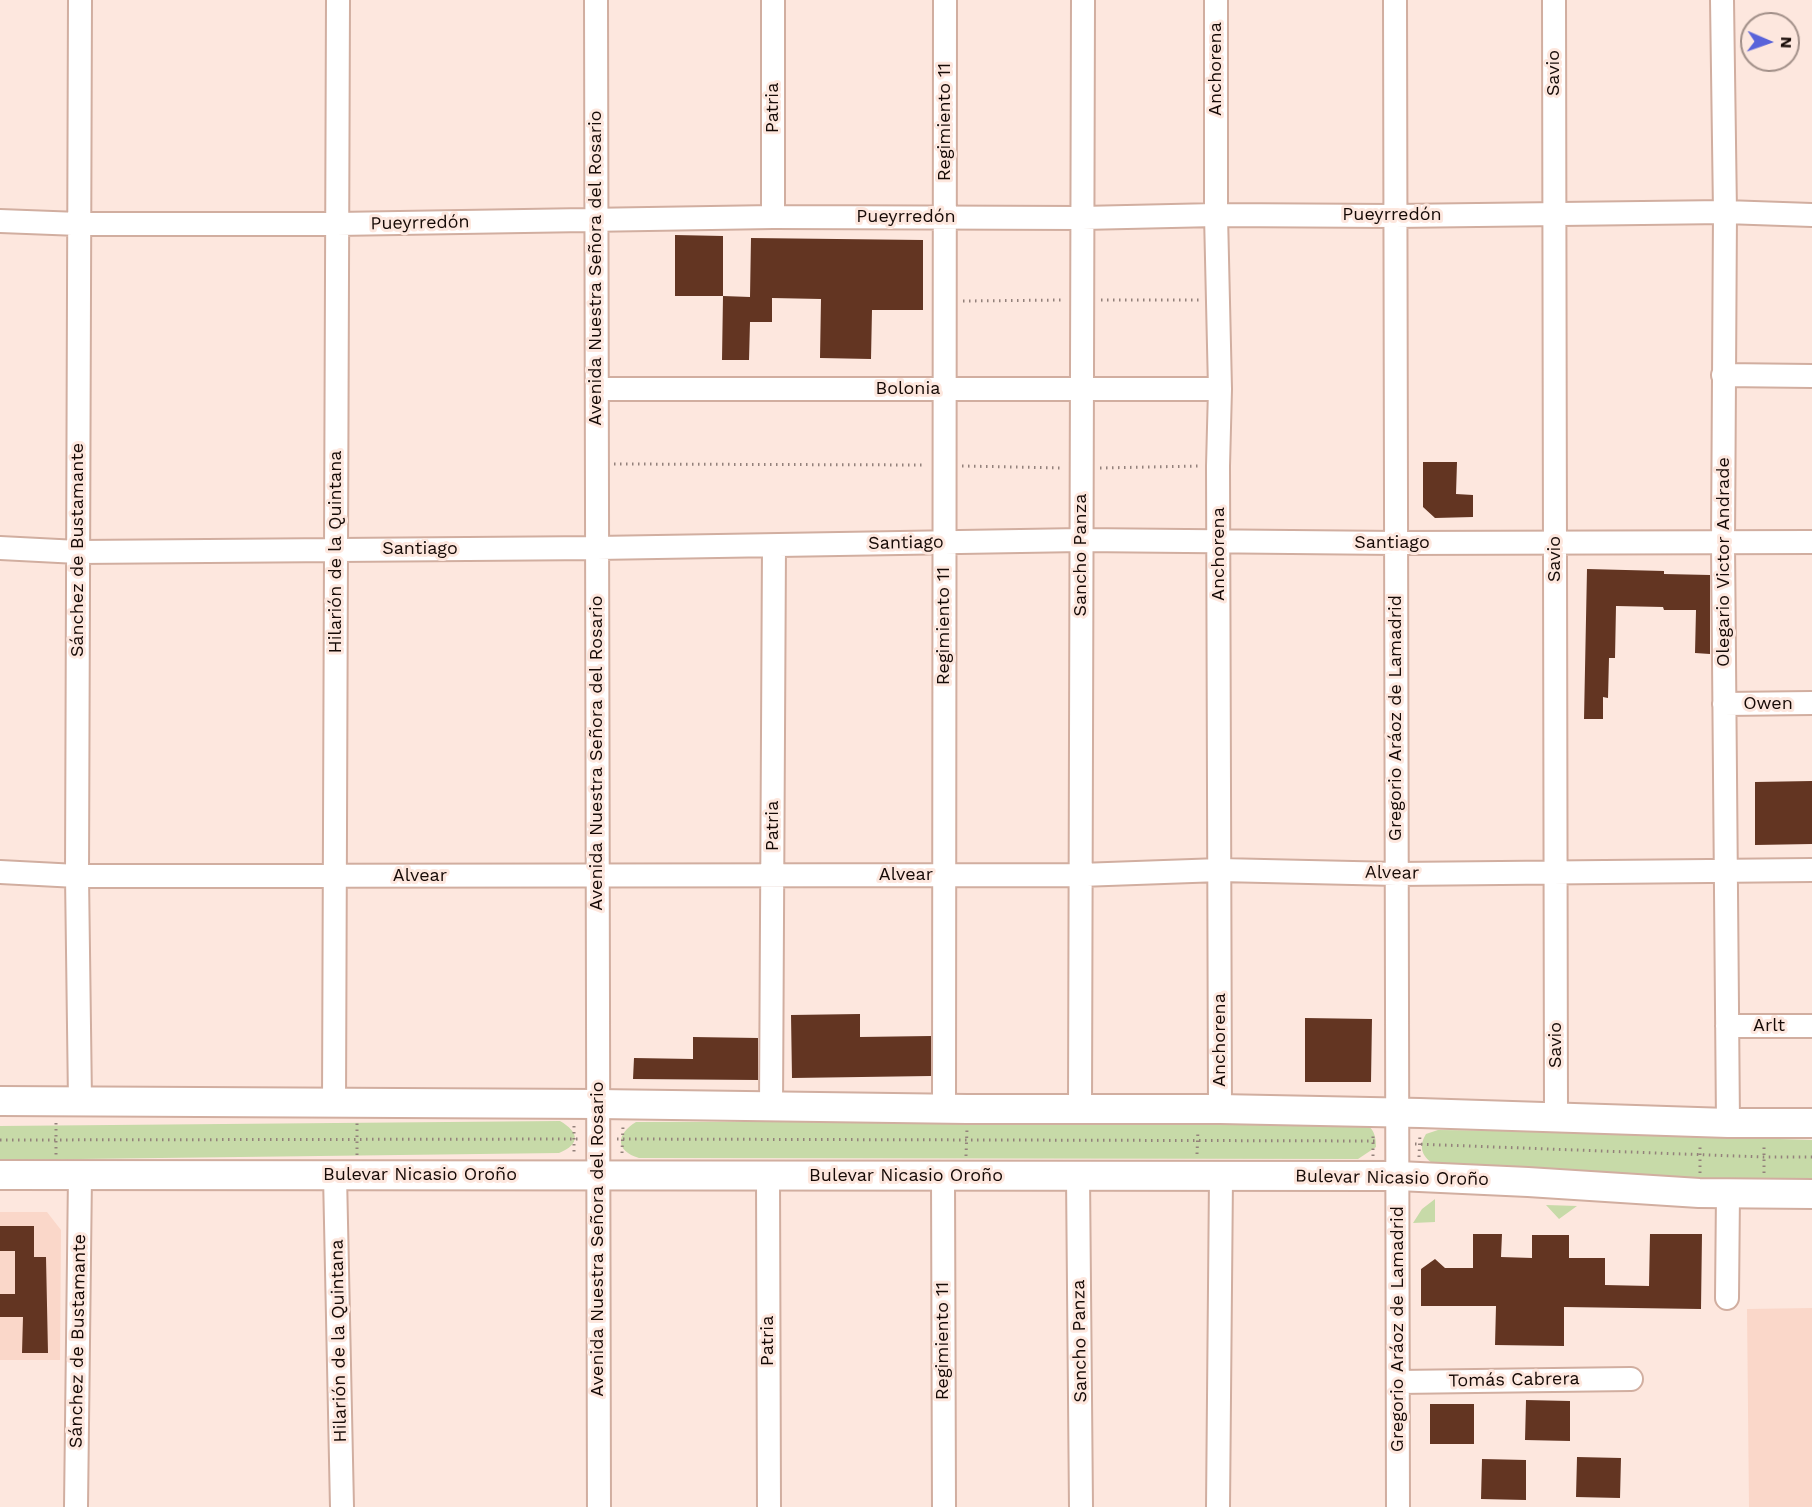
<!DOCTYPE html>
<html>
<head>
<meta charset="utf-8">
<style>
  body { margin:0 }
  #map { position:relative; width:1812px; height:1507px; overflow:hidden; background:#fde7de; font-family:"Work Sans",sans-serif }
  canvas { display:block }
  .north { position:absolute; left:1740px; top:12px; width:60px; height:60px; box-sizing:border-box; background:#fde7de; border:2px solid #a18f88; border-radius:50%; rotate:92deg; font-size:16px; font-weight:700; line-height:24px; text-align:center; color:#160a06 }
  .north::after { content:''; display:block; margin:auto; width:21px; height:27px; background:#5963da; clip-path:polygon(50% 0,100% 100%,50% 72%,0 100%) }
</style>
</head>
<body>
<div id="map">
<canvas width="1812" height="1507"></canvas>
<div class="north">N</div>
</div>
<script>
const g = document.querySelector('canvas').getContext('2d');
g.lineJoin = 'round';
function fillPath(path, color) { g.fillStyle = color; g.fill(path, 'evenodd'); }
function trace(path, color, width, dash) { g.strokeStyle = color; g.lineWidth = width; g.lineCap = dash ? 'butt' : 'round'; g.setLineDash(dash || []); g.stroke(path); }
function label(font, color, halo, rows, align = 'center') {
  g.font = font + ' "Work Sans",sans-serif'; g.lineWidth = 6; g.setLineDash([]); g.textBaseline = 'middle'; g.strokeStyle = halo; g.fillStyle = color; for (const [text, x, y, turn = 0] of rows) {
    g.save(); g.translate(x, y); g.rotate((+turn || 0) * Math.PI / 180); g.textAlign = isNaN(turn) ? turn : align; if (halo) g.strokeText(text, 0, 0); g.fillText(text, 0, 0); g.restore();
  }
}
fillPath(new Path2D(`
  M0 1212H47L61 1230 60 1360H0Z
  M1812 1308V1507H1749L1747 1309Z`), '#fad7c9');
fillPath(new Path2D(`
  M1360 1120C1372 1127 1376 1132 1376 1147L1358 1159 639 1158C615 1151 616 1134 636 1122Z
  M560 1121C579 1132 581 1144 559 1153L0 1160V1126Z
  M1438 1130 1526 1131 1812 1140V1179H1699L1436 1165C1422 1158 1418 1147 1426 1134Z
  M1435 1199V1222L1413 1223 1422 1209Z
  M1546 1205 1577 1206 1559 1219Z`), '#c7daa8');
fillPath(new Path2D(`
  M675 235 723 236V296H675Z
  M751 238 923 240V310H872L871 359 820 358 821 299 772 298V322H750L749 360H722L723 296 750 297Z
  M1423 462H1457L1456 494 1473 495V517L1435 518 1423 507Z
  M1587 569 1664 571V574L1710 575V654L1695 653 1696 610H1664L1663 607 1616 606 1615 658H1609L1608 698 1603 697V719H1584Z
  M1812 781V844L1755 845V782Z
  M860 1014V1037L931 1036V1076L792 1078 791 1015Z
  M1305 1018 1372 1019 1371 1082H1305Z
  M693 1037 758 1038V1080L633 1079 634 1058 693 1059Z
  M0 1226H34V1257H46L48 1353H22L23 1317H0V1294H15V1251H0Z
  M1473 1234H1502L1501 1257 1532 1258V1235H1569V1258H1605V1285L1649 1286 1650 1234H1702L1701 1309 1564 1307V1346L1495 1345 1496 1306H1421V1269L1435 1259 1445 1268H1473Z
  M1526 1400 1570 1401V1441L1525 1440Z
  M1430 1404H1474V1444H1430Z
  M1577 1457 1621 1458 1620 1498 1576 1497Z
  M1482 1459 1526 1460V1500L1481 1499Z`), '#633522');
const minor = new Path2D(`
  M80 0 77 876 80 1101
  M596 0 599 1507
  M773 0V217
  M1216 0V215L1220 389 1218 466 1220 1109
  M1395 0 1398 1507
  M1554 0 1556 1118
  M1722 0 1725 212 1723 543 1728 1123
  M0 221 79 224H337L773 217 1082 218 1216 215 1395 216 1725 212 1812 215
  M1723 375 1812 376
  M597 389H1220
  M0 548 78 552 597 548 1081 540 1396 543 1812 542
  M1724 704 1812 703
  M0 872 77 876 1080 875 1220 870 1397 874 1812 870
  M1727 1026H1812
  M334 1103 338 0
  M771 1107 774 546
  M944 1109 945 0
  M1080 1109 1083 0
  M335 1175 342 1507
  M768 1176 769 1507
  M943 1176 944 1507
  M1078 1176 1081 1507
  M1727 1298 1728 1193
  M1398 1382 1631 1379
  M76 1507 80 1175
  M1218 1507 1221 1177`);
const major = new Path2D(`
  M0 1101 598 1104 967 1109H1220L1420 1113 1728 1123H1812
  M0 1175 1398 1176 1528 1182 1699 1193 1812 1194`);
trace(minor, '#d1aea0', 26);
trace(major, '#d1aea0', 32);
trace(new Path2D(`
  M1101 300H1199
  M963 301 1064 300
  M614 464 925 465
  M962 466 1063 468
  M1100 468 1198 466
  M56 1123V1155
  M574 1126V1153
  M617 1139 1379 1141
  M0 1140 581 1139
  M1415 1144 1763 1157H1812
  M622 1153 623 1126
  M1197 1154 1198 1130
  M357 1155V1123
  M966 1156 967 1129
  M1373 1156V1133
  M1419 1157 1420 1134
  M1700 1173V1144
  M1764 1173V1144`), '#93817b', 3, [1.5, 4.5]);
trace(minor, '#fff', 22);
trace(major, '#fff', 28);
label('18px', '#160a06', '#fde7de', [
  ["Anchorena",1216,69,-90],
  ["Savio",1554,73,-90],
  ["Patria",773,108,-90],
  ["Regimiento 11",945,122,-90],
  ["Pueyrredón",1392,215],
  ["Pueyrredón",906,217],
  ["Pueyrredón",420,223,-1],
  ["Avenida Nuestra Señora del Rosario",596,268,-90],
  ["Bolonia",908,389],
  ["Santiago",906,543,-1],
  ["Santiago",1392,543],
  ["Santiago",420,549],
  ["Sánchez de Bustamante",78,550,-90],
  ["Hilarión de la Quintana",336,552,-90],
  ["Anchorena",1219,554,-90],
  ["Sancho Panza",1081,555,-90],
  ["Savio",1555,559,-90],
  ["Olegario Victor Andrade",1724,562,-90],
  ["Regimiento 11",944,626,-90],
  ["Owen",1768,704],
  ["Gregorio Aráoz de Lamadrid",1396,718,-90],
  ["Avenida Nuestra Señora del Rosario",597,753,-90],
  ["Patria",773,826,-90],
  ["Alvear",1392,873,1],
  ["Alvear",906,875],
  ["Alvear",420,876],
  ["Arlt",1769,1026],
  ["Anchorena",1220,1040,-90],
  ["Savio",1556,1045,-90],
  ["Bulevar Nicasio Oroño",420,1175],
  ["Bulevar Nicasio Oroño",906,1176],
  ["Bulevar Nicasio Oroño",1392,1178,1],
  ["Avenida Nuestra Señora del Rosario",598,1239,-90],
  ["Gregorio Aráoz de Lamadrid",1398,1329,-90],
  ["Sánchez de Bustamante",78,1341,-89],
  ["Hilarión de la Quintana",339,1341,-91],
  ["Patria",768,1341,-90],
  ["Regimiento 11",943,1341,-90],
  ["Sancho Panza",1080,1341,-91],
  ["Tomás Cabrera",1514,1380,-1]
]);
</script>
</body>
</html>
